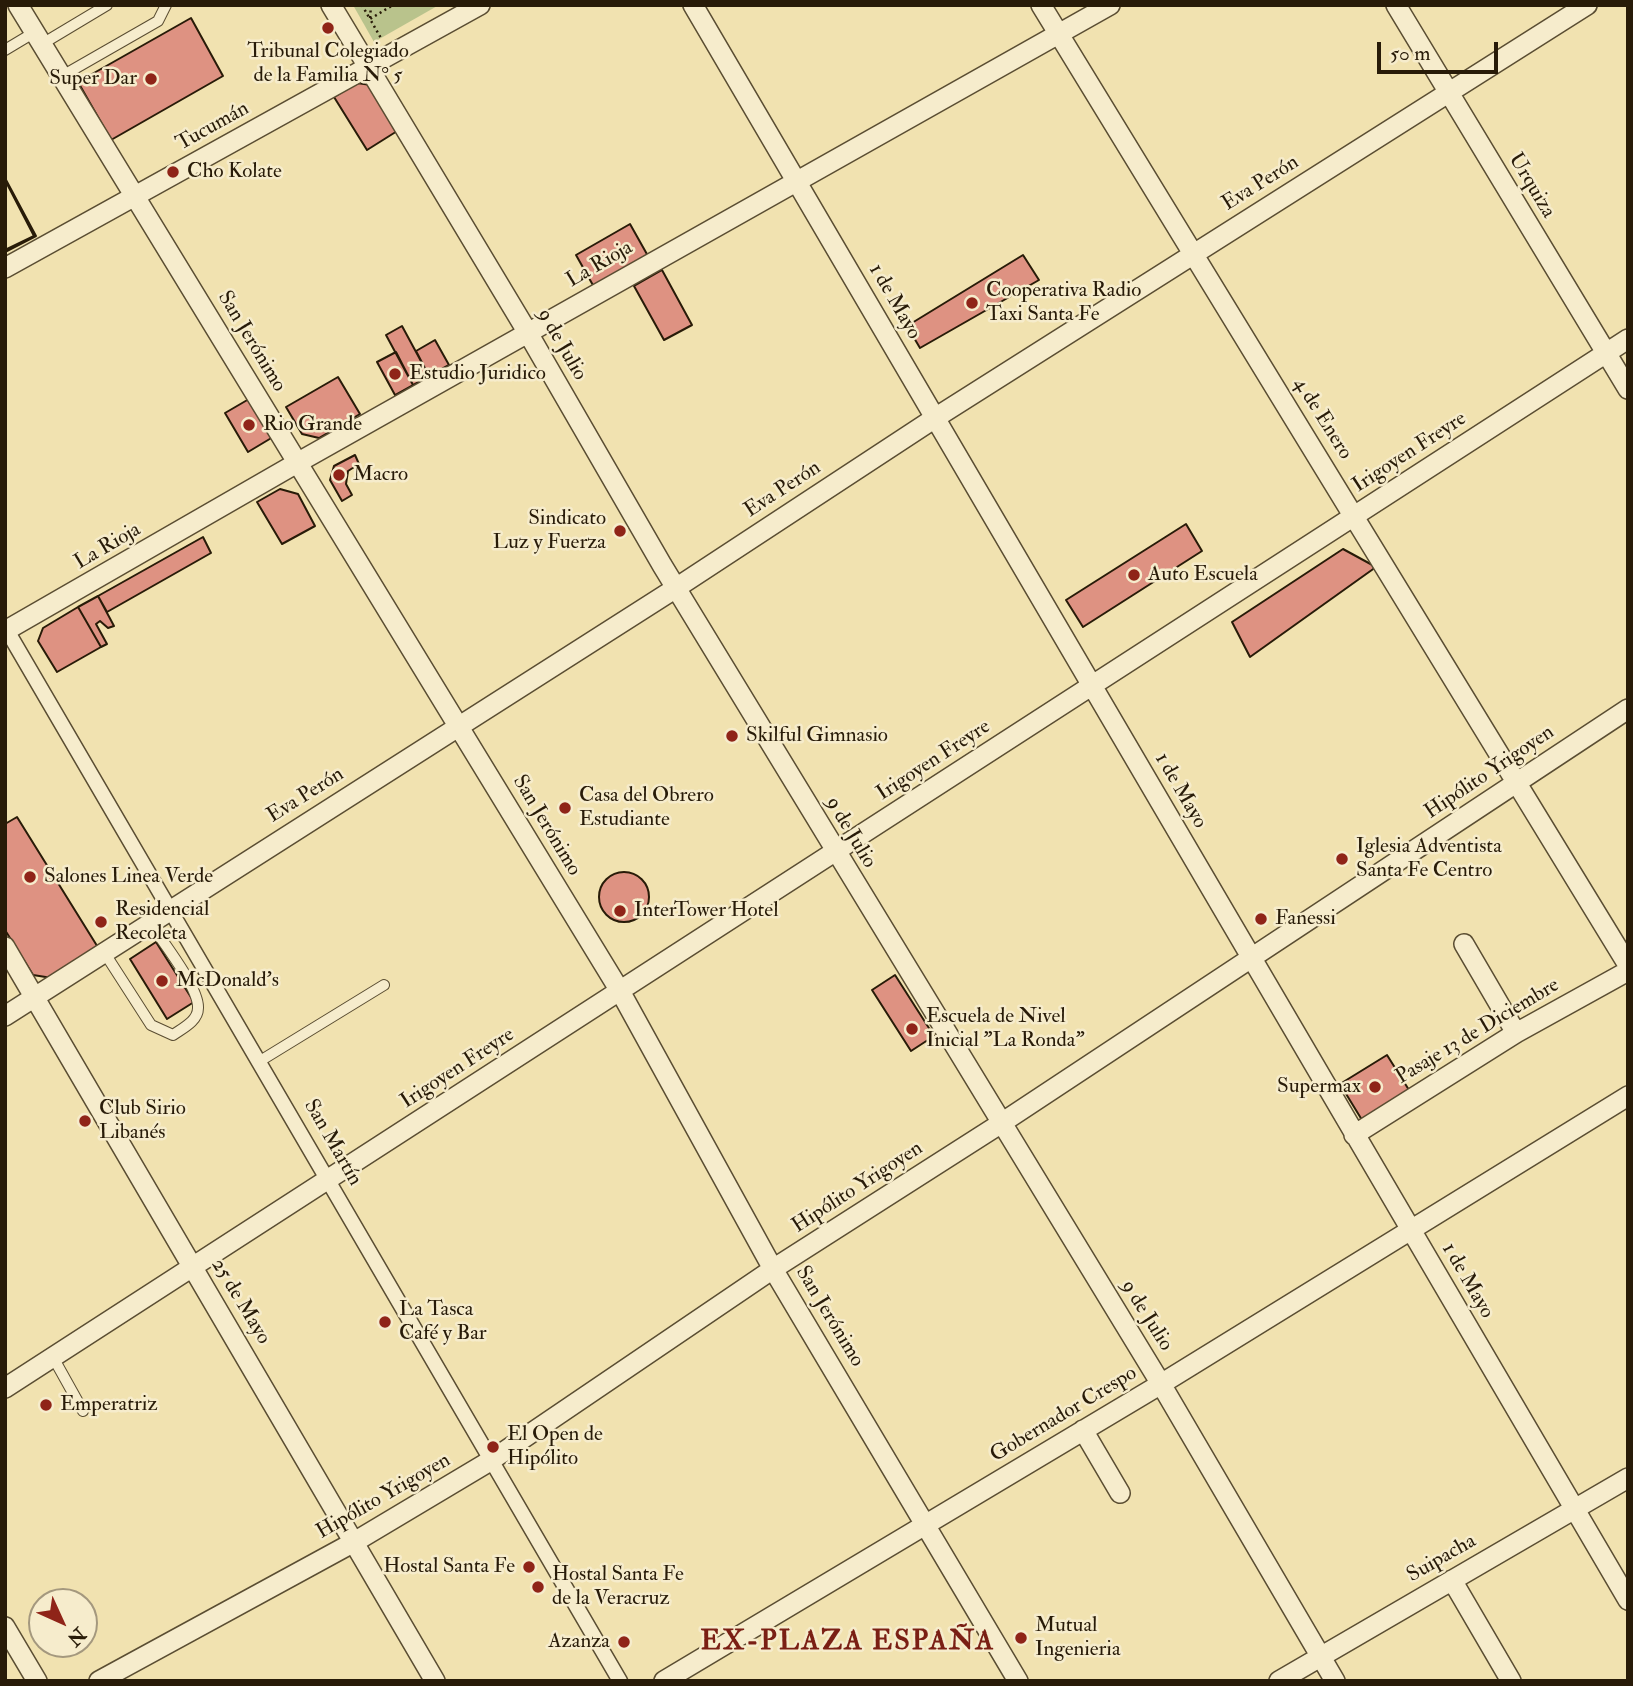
<!DOCTYPE html>
<html>
<head>
<meta charset="utf-8">
<style>
  body { margin:0 }
  #map { position:relative; width:1633px; height:1686px; overflow:hidden; background:#f1e2b0; font-family:"IM FELL Double Pica",serif }
  canvas { display:block }
  .frame { position:absolute; inset:0; border:7px solid #281b08; pointer-events:none }
  .north { position:absolute; left:28px; top:1588px; width:70px; height:70px; box-sizing:border-box; background:#f6eccc; border:2px solid #a4987e; border-radius:50%; rotate:135deg; font-size:19px; font-weight:700; line-height:28px; text-align:center; color:#281b08 }
  .north::after { content:''; display:block; margin:auto; width:24px; height:32px; background:#8f2418; clip-path:polygon(50% 0,100% 100%,50% 72%,0 100%) }
  .scale { position:absolute; left:1377px; top:42px; width:121px; height:32px; box-sizing:border-box; border:4px solid #281b08; border-top:0; padding-left:9px; font-size:21px; line-height:24px; white-space:nowrap; color:#281b08; -webkit-text-stroke:5px #f6eccc; paint-order:stroke }
</style>
</head>
<body>
<div id="map">
<canvas width="1633" height="1686"></canvas>
<div class="frame"></div>
<div class="north">N</div>
<div class="scale">50 m</div>
</div>
<script>
const g = document.querySelector('canvas').getContext('2d');
g.lineJoin = 'round';
function fillPath(path, color) { g.fillStyle = color; g.fill(path, 'evenodd'); }
function trace(path, color, width, dash) { g.strokeStyle = color; g.lineWidth = width; g.lineCap = dash ? 'butt' : 'round'; g.setLineDash(dash || []); g.stroke(path); }
function label(font, color, halo, rows, align = 'center') {
  g.font = font + ' "IM FELL Double Pica",serif'; g.lineWidth = 5; g.setLineDash([]); g.textBaseline = 'middle'; g.strokeStyle = halo; g.fillStyle = color; for (const [text, x, y, turn = 0] of rows) {
    g.save(); g.translate(x, y); g.rotate((+turn || 0) * Math.PI / 180); g.textAlign = isNaN(turn) ? turn : align; if (halo) g.strokeText(text, 0, 0); g.fillText(text, 0, 0); g.restore();
  }
}
fillPath(new Path2D(`
  M353 5H439L374 42Z`), '#b9c38c');
const building = new Path2D(`
  M191 18 223 76 111 140 78 82Z
  M357 83 378 86 402 128 367 150 334 97Z
  M5 178 36 236 5 252Z
  M5 180 34 236 5 250Z
  M630 224 648 256 594 287 576 255Z
  M1023 255 1039 280 920 348 907 326Z
  M662 270 692 325 664 340 634 286Z
  M402 326 429 376 413 385 386 335Z
  M435 340 449 365 429 376 416 351Z
  M396 352 413 385 395 395 377 362Z
  M338 377 360 414 319 438 302 434 286 407Z
  M249 399 273 437 248 452 225 413Z
  M355 455 359 464 348 471 346 484 352 495 342 501 330 480 334 466Z
  M280 489 298 494 315 526 282 544 257 502Z
  M1186 524 1202 551 1083 627 1066 600Z
  M203 537 211 553 107 612 98 596Z
  M1343 549 1376 567 1250 657 1232 622Z
  M98 596 114 626 108 628 100 621 96 624 107 644 101 647 78 607Z
  M78 607 101 647 57 672 38 641 43 628Z
  M17 817 99 949 52 978 33 975 5 930V824Z
  M599 897a25 25 0 1 1 50 0a25 25 0 1 1-50 0Z
  M156 942 194 1002 167 1019 130 959Z
  M895 975 934 1036 911 1051 872 990Z
  M1387 1055 1409 1090 1362 1120 1340 1084Z`);
fillPath(building, '#de9282');
trace(building, '#281b08', 2);
const service = new Path2D(`
  M42 44 107 5
  M5 50 35 32
  M62 76 158 21 166 5
  M104 952 151 1025 173 1035C183 1028 198 1021 198 1008 199 987 161 940 149 921
  M260 1061 384 985
  M54 1359 83 1411`);
const pedestrian = new Path2D(`
  M5 627 620 1681`);
const minor = new Path2D(`
  M18 5 620 991 773 1269 1018 1681
  M331 5 528 333 662 565 1161 1384 1335 1681
  M693 5 1628 1600
  M1041 5 1628 965
  M1396 5 1628 389
  M5 268 480 5
  M5 631 297 463 1110 5
  M1464 944 1516 1033
  M5 947 435 1681
  M5 1016 676 588 935 418 1587 5
  M1354 1135 1516 1033 1628 971
  M5 1388 1628 339
  M1083 1430 1120 1493
  M1452 1580 1511 1681
  M5 1627 37 1681
  M99 1681 356 1541 490 1461 773 1269 1000 1124 1628 709
  M664 1681 1161 1384 1628 1096
  M1279 1681 1628 1478`);
trace(service, '#5a4d32', 12);
trace(pedestrian, '#5a4d32', 17);
trace(minor, '#5a4d32', 22);
trace(new Path2D(`
  M362 5 370 19 393 5
  M371 5 370 19 382 40`), '#281b08', 2.5, [2, 3.5]);
trace(service, '#f6eccc', 10);
trace(pedestrian, '#f6eccc', 14);
trace(minor, '#f6eccc', 19);
for (const [x, y, r, color] of [
  [328,28,7,"#8f2418"],
  [151,79,7,"#8f2418"],
  [173,172,7,"#8f2418"],
  [972,303,7,"#8f2418"],
  [395,374,7,"#8f2418"],
  [249,425,7,"#8f2418"],
  [339,475,7,"#8f2418"],
  [620,531,7,"#8f2418"],
  [1134,575,7,"#8f2418"],
  [732,736,7,"#8f2418"],
  [565,808,7,"#8f2418"],
  [1342,859,7,"#8f2418"],
  [30,877,7,"#8f2418"],
  [620,911,7,"#8f2418"],
  [1261,919,7,"#8f2418"],
  [101,922,7,"#8f2418"],
  [162,981,7,"#8f2418"],
  [912,1029,7,"#8f2418"],
  [1375,1087,7,"#8f2418"],
  [85,1121,7,"#8f2418"],
  [385,1322,7,"#8f2418"],
  [46,1405,7,"#8f2418"],
  [493,1447,7,"#8f2418"],
  [529,1567,7,"#8f2418"],
  [538,1587,7,"#8f2418"],
  [1021,1638,7,"#8f2418"],
  [624,1642,7,"#8f2418"]
]) { const dot = new Path2D(); dot.arc(x, y, r, 0, 2 * Math.PI); g.fillStyle = color; g.fill(dot); trace(dot, '#f6eccc', 2.5); }
label('21px', '#281b08', '#f6eccc', [
  ["Tribunal Colegiado",328,52,"center"],
  ["de la Familia N° 5",328,76,"center"],
  ["Super Dar",137,79,"right"],
  ["Cho Kolate",187,172],
  ["Cooperativa Radio",986,291],
  ["Taxi Santa Fe",986,315],
  ["Estudio Juridico",409,374],
  ["Rio Grande",263,425],
  ["Macro",353,475],
  ["Sindicato",606,519,"right"],
  ["Luz y Fuerza",606,543,"right"],
  ["Auto Escuela",1148,575],
  ["Skilful Gimnasio",746,736],
  ["Casa del Obrero",579,796],
  ["Estudiante",579,820],
  ["Iglesia Adventista",1356,847],
  ["Santa Fe Centro",1356,871],
  ["Salones Linea Verde",44,877],
  ["Residencial",115,910],
  ["Recoleta",115,934],
  ["InterTower Hotel",634,911],
  ["Fanessi",1275,919],
  ["McDonald's",176,981],
  ["Escuela de Nivel",926,1017],
  ["Inicial \"La Ronda\"",926,1041],
  ["Supermax",1361,1087,"right"],
  ["Club Sirio",99,1109],
  ["Libanés",99,1133],
  ["La Tasca",399,1310],
  ["Café y Bar",399,1334],
  ["Emperatriz",60,1405],
  ["El Open de",507,1435],
  ["Hipólito",507,1459],
  ["Hostal Santa Fe",515,1567,"right"],
  ["Hostal Santa Fe",552,1575],
  ["de la Veracruz",552,1599],
  ["Mutual",1035,1626],
  ["Ingenieria",1035,1650],
  ["Azanza",610,1642,"right"]
], 'left');
label('21px', '#281b08', '#f6eccc', [
  ["Tucumán",213,127,-29],
  ["Eva Perón",1261,184,-32],
  ["Urquiza",1531,186,59],
  ["La Rioja",600,265,-30],
  ["1 de Mayo",894,302,60],
  ["San Jerónimo",251,342,59],
  ["9 de Julio",561,345,60],
  ["4 de Enero",1322,419,58],
  ["Irigoyen Freyre",1410,453,-33],
  ["Eva Perón",783,490,-33],
  ["La Rioja",108,547,-30],
  ["Irigoyen Freyre",934,761,-33],
  ["Hipólito Yrigoyen",1490,773,-34],
  ["1 de Mayo",1180,791,60],
  ["Eva Perón",306,796,-32],
  ["San Jerónimo",546,826,59],
  ["9 de Julio",850,833,59],
  ["Pasaje 13 de Diciembre",1478,1032,-31],
  ["Irigoyen Freyre",458,1069,-33],
  ["San Martín",332,1143,60],
  ["Hipólito Yrigoyen",858,1188,-33],
  ["1 de Mayo",1467,1281,60],
  ["25 de Mayo",240,1302,59],
  ["9 de Julio",1146,1316,58],
  ["San Jerónimo",829,1317,59],
  ["Gobernador Crespo",1064,1415,-31],
  ["Hipólito Yrigoyen",384,1497,-30],
  ["Suipacha",1442,1559,-30]
]);
g.letterSpacing = '2px';
label('bold 28px', '#7a1f14', '#f6eccc', [
  ["EX-PLAZA ESPAÑA",848,1643]
]);
g.letterSpacing = '0px';
</script>
</body>
</html>
